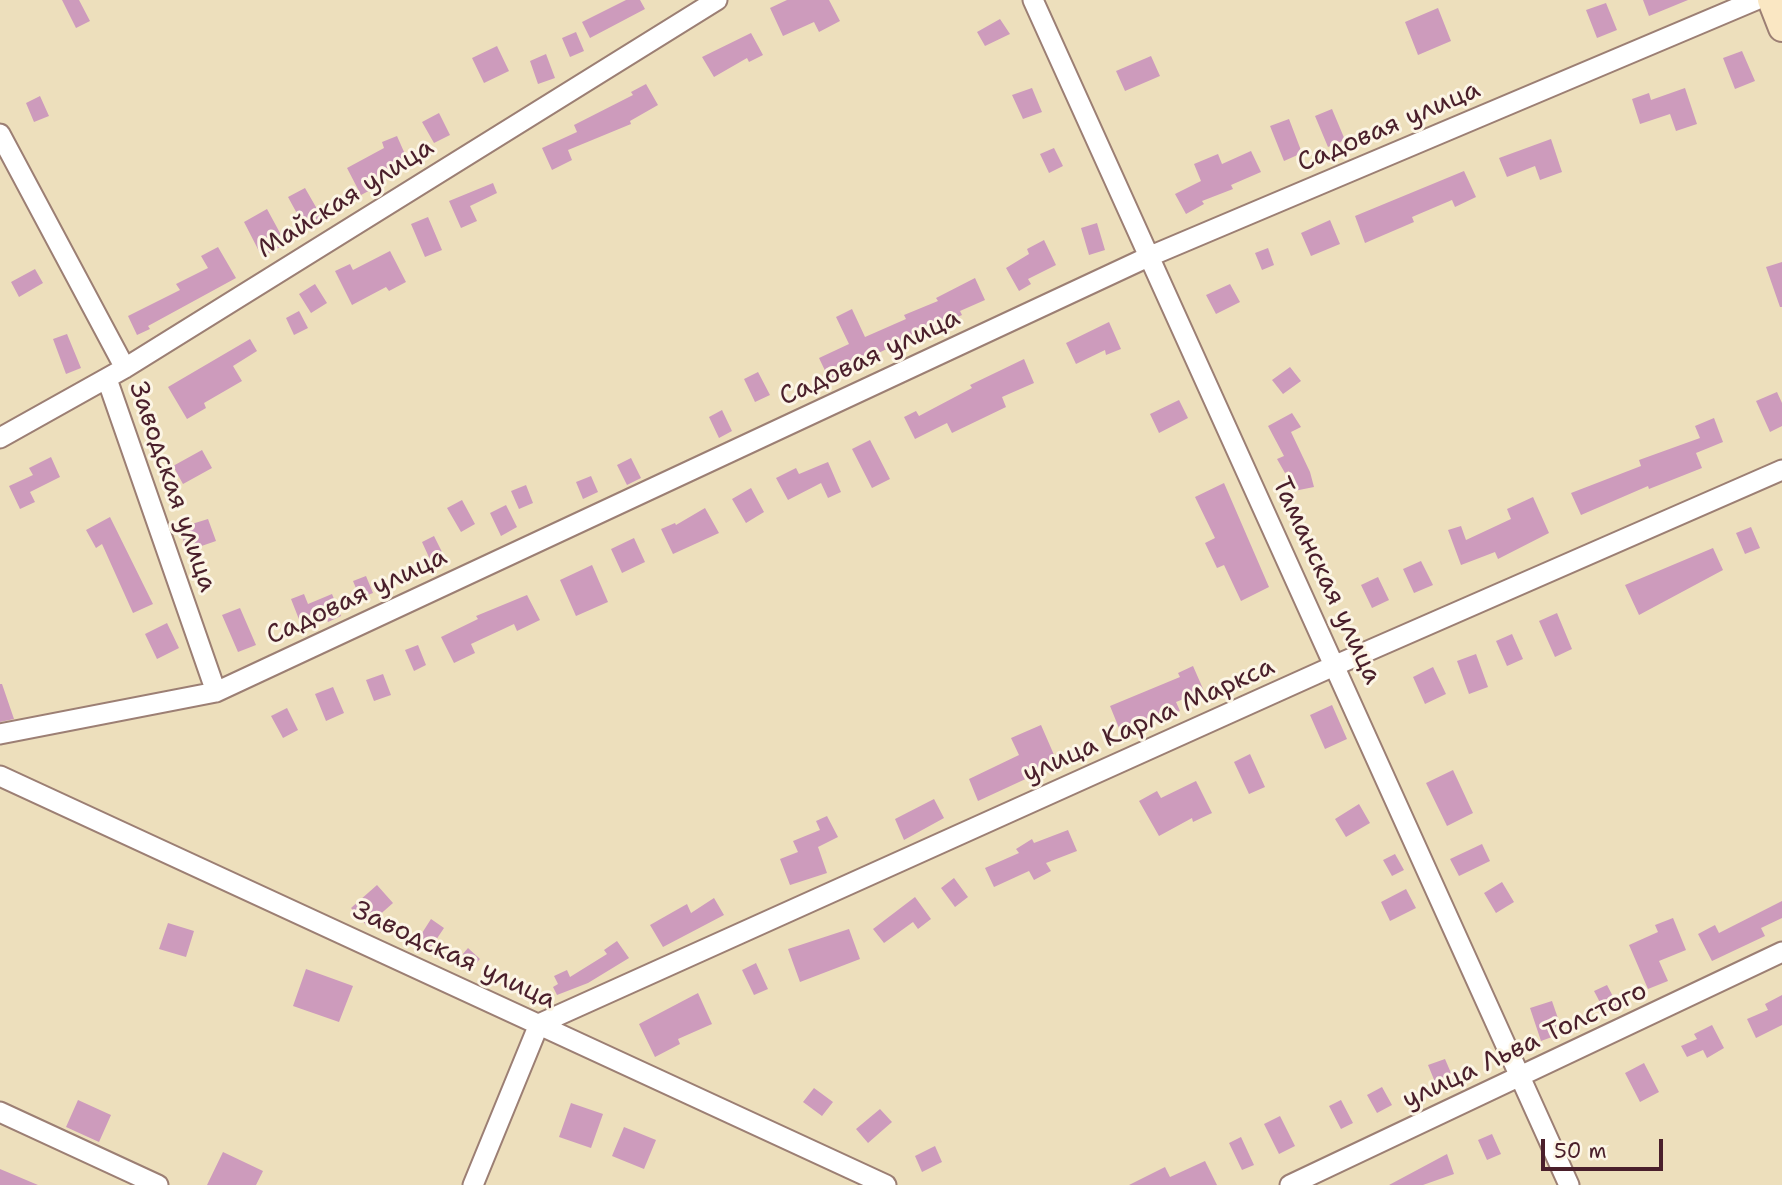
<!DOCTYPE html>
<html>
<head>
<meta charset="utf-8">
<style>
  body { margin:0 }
  #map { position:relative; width:1782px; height:1185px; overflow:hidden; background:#eddfbc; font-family:"Shantell Sans",sans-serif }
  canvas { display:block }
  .scale { position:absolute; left:1541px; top:1139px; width:122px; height:32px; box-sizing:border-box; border:4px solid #4a1f2b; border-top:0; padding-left:9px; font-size:21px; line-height:24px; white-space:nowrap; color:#4a1f2b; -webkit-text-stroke:5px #fcf5e5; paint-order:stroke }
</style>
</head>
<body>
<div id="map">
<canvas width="1782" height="1185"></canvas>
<div class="scale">50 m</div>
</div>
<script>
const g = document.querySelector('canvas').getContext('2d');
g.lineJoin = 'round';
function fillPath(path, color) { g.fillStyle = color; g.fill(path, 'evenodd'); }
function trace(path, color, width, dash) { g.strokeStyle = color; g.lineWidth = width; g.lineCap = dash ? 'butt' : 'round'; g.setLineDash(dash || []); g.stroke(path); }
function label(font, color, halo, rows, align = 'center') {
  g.font = font + ' "Shantell Sans",sans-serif'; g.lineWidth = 6; g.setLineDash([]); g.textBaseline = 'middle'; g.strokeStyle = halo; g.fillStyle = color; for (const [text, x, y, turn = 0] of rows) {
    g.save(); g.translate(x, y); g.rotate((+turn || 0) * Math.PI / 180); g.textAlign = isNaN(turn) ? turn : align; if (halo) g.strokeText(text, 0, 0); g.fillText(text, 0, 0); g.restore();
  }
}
fillPath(new Path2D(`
  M62 0H79L90 21 76 28Z
  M626 0H640L645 9 590 38 582 22Z
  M787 0H829L840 21 819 32 814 22 783 36 770 8Z
  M1643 0H1688L1649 16Z
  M1606 3 1617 30 1597 38 1586 10Z
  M1438 8 1451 41 1418 55 1405 22Z
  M1000 19 1010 34 985 46 977 32Z
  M576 32 584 51 570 57 562 38Z
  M751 33 763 55 749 62 747 58 714 77 702 57Z
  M497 46 509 71 484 83 472 58Z
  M1742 51 1755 81 1735 89 1723 58Z
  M546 54 555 78 538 84 530 61Z
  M1151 56 1160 76 1125 91 1116 71Z
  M646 84 658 105 630 121 631 124 568 150 572 160 552 170 542 148 577 132 574 125 633 95 631 92Z
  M1032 88 1042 112 1023 119 1012 95Z
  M1685 88 1697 124 1676 131 1670 114 1640 124 1632 99 1649 93 1651 100Z
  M40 96 49 116 34 122 26 103Z
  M1332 109 1345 140 1328 147 1315 116Z
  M439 113 450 135 434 143 422 122Z
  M1289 119 1302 153 1284 161 1270 126Z
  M397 136 408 161 377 175 382 184 361 195 347 168 384 148 382 142Z
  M1551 139 1562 172 1540 180 1535 166 1507 177 1499 158Z
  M1054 148 1063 166 1049 173 1040 154Z
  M1251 151 1261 172 1231 185 1233 189 1202 201 1204 204 1186 214 1175 194 1201 181 1194 164 1218 154 1222 164Z
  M1464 171 1476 197 1455 207 1452 200 1412 217 1414 222 1365 243 1355 216Z
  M493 183 497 193 470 206 477 221 461 228 449 201Z
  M305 188 324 221 306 230 288 197Z
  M267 209 286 244 262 257 244 222Z
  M428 217 442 250 425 257 411 224Z
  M1330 220 1340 244 1311 256 1301 233Z
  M1097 223 1105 250 1089 255 1081 228Z
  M1044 240 1056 265 1028 279 1031 284 1019 291 1006 268 1029 254 1027 249Z
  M218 247 236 278 148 326 150 329 137 335 128 316 180 290 176 284 208 268 201 256Z
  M1268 248 1274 265 1262 270 1255 253Z
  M390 251 406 282 389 291 386 287 352 305 335 271 350 264 353 270Z
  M1782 262V307H1780L1766 267Z
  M35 269 43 283 19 297 11 282Z
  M975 278 985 300 960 311 962 315 905 342 907 345 891 352 889 348 842 370 844 374 830 381 819 358 849 344 836 317 852 309 865 337 906 319 904 315 938 301 936 298Z
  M315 284 327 303 311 313 299 294Z
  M1230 284 1240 302 1216 314 1206 295Z
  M299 311 308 328 294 335 286 318Z
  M1109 322 1121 349 1106 355 1105 350 1076 364 1066 343Z
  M67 334 81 368 66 374 53 339Z
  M250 339 257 351 233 366 242 381 204 403 206 408 187 419 168 387Z
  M1024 359 1034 383 1002 397 1006 407 952 433 947 423 915 439 904 417 916 411 919 416 972 388 970 385Z
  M1290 367 1301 381 1283 394 1272 380Z
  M758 372 770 395 755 402 744 379Z
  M1777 392 1782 403V426L1770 432 1756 401Z
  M1179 400 1188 418 1159 433 1150 414Z
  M722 410 732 431 719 438 709 417Z
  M1292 413 1301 427 1291 432 1310 472 1314 487 1294 491 1289 471 1285 473 1277 459 1284 456 1268 426Z
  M1714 418 1723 442 1696 453 1702 468 1649 489 1648 486 1581 515 1571 493 1641 466 1639 460 1700 438 1695 426Z
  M870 440 890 479 872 488 852 449Z
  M202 450 212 468 183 484 173 466Z
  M51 457 60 477 30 492 35 502 20 509 9 486 33 475 29 468Z
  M631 458 641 478 627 485 617 465Z
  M828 462 841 492 828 498 821 483 788 500 776 478 796 468 799 474Z
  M591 476 598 492 583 499 576 482Z
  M1224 483 1269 587 1241 601 1224 565 1217 568 1205 543 1215 538 1195 497Z
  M526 485 533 503 519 509 511 491Z
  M751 488 764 512 746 523 732 499Z
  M1533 497 1549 533 1498 559 1495 552 1461 565 1448 530 1461 526 1466 540 1511 519 1507 509Z
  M462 500 475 524 461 532 447 508Z
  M506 505 517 527 501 536 490 513Z
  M705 508 719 533 673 554 661 529 675 523 676 525Z
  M110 517 153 604 133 613 102 544 96 548 86 530Z
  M208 519 216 541 187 551 179 528Z
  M1751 527 1760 548 1745 554 1736 533Z
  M434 536 446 560 433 566 422 542Z
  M634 538 645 562 622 573 611 549Z
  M1713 548 1723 570 1639 615 1625 585Z
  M1421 561 1433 585 1414 593 1403 569Z
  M592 565 608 602 576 616 560 580Z
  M366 576 373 593 360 598 353 581Z
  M1378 577 1389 600 1372 608 1361 585Z
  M304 594 308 604 332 594 341 616 328 622 326 617 302 627 291 599Z
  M527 595 540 620 517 631 514 624 471 644 475 653 454 663 441 637 478 619 476 616Z
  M240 608 256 645 238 652 222 615Z
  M1557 613 1572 649 1555 657 1539 621Z
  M167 623 179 648 157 659 145 634Z
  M1512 634 1523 659 1507 666 1496 641Z
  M418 645 426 665 414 671 405 650Z
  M1476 654 1488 687 1469 694 1457 661Z
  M1193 666 1204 691 1176 702 1180 711 1121 733 1110 706 1180 677 1178 673Z
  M1433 667 1446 694 1425 704 1413 677Z
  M383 674 391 695 374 701 366 680Z
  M0 684H2L14 719 0 722Z
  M333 687 344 713 326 721 315 694Z
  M1332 705 1347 739 1325 749 1310 715Z
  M287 708 298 730 283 738 271 716Z
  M1041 725 1058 764 978 801 969 779 1019 755 1011 738Z
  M1250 754 1265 787 1249 794 1234 762Z
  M1453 770 1473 813 1447 826 1426 783Z
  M1196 781 1212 813 1193 822 1192 818 1159 836 1139 801 1157 791 1161 798Z
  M934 799 944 818 904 840 895 819Z
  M1359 804 1370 823 1346 837 1335 819Z
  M827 816 838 837 818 847 827 873 790 885 780 859 798 852 793 841 820 830 816 821Z
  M1068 830 1077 851 1046 863 1051 871 1034 880 1029 871 994 887 985 868 1019 853 1016 849 1032 839 1034 843Z
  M1482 844 1490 861 1459 876 1450 859Z
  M1395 854 1404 870 1392 876 1383 860Z
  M954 878 968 897 955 907 941 888Z
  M1502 882 1514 902 1496 913 1484 893Z
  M377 885 393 903 367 926 351 908Z
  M1406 889 1416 908 1390 921 1381 902Z
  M915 897 931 919 918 929 913 922 884 943 873 929Z
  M714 898 724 915 663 947 650 925 687 904 691 913Z
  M1782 901V918L1761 928 1765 936 1712 961 1698 934 1715 925 1719 933Z
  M1673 918 1686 950 1659 961 1668 981 1648 989 1629 945 1658 932 1655 925Z
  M431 919 444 928 430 949 417 941Z
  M168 923 194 931 186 957 159 949Z
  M849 929 860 959 800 982 788 949Z
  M617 941 629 958 588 983 557 995 553 987 558 984 554 976 567 970 570 977 607 954 604 950Z
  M468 948 480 959 468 972 456 962Z
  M756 963 768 989 754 995 742 970Z
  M306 969 353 986 339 1022 293 1006Z
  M1607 985 1618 1006 1605 1012 1594 991Z
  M698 993 712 1024 678 1039 680 1044 655 1057 639 1024Z
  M1782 995V1025L1756 1038 1747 1019 1768 1010 1765 1004Z
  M1552 1001 1563 1033 1541 1041 1530 1008Z
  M1712 1025 1724 1048 1707 1058 1703 1050 1687 1057 1681 1046 1697 1039 1694 1034Z
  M1445 1059 1454 1080 1437 1087 1428 1065Z
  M1644 1063 1659 1092 1640 1102 1625 1073Z
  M1382 1087 1392 1105 1377 1113 1367 1095Z
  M814 1088 833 1102 822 1116 803 1102Z
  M78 1100 111 1115 99 1142 66 1127Z
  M1341 1100 1353 1123 1341 1129 1329 1106Z
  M571 1103 603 1114 591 1148 559 1137Z
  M880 1109 892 1122 868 1143 856 1129Z
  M1280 1116 1295 1146 1279 1154 1264 1124Z
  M624 1127 656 1140 644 1169 612 1156Z
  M1492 1134 1501 1154 1487 1160 1478 1140Z
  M1241 1137 1254 1165 1242 1170 1229 1143Z
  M935 1146 942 1162 922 1172 915 1156Z
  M223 1152 263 1171 256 1185H207Z
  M1447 1154 1454 1174 1423 1185H1389Z
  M1205 1161 1217 1185H1129L1165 1167 1170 1177Z
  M0 1169 38 1185H0Z`), '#cd9bbc');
const street = new Path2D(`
  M1033 0 1569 1185
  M0 134 125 368
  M107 379 216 692
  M0 438 125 368 717 0
  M0 734 216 692 1148 257 1756 0
  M0 776 886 1185
  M0 1112 158 1185
  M473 1185 539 1024 1336 665 1782 470
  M1290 1185 1782 952`);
const secondary = new Path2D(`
  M1771 0 1782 28`);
trace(street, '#9c7f74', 23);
trace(secondary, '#9c7f74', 30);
trace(street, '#fff', 19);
trace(secondary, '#fae7c3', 26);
label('26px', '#4a1f2b', '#fcf5e5', [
  ["Садовая улица",1389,127,-23],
  ["Майская улица",346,199,-32],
  ["Садовая улица",870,358,-25],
  ["Заводская улица",172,487,71],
  ["Таманская улица",1326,581,65],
  ["Садовая улица",357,597,-25],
  ["улица Карла Маркса",1149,721,-24],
  ["Заводская улица",454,956,25],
  ["улица Льва Толстого",1525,1046,-25]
]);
</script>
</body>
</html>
